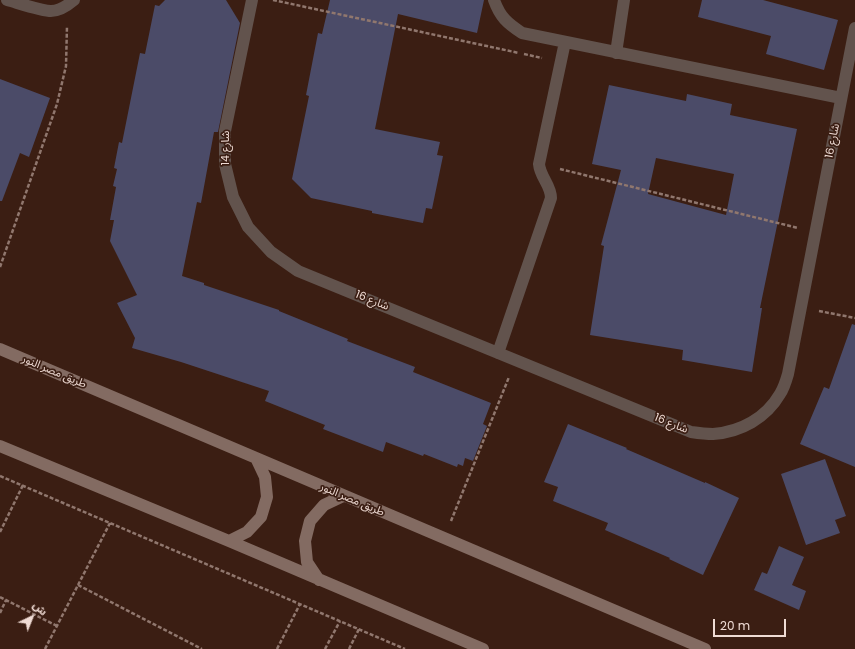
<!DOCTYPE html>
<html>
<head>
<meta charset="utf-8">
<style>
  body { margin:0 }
  #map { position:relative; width:855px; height:649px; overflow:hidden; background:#3b1e13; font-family:Poppins,"Noto Sans Arabic",sans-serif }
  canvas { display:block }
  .north { position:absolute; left:12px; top:597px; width:40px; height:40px; -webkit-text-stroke:3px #3b1e13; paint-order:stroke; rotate:43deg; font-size:11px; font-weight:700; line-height:16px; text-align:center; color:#efdbd4 }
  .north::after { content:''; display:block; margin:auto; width:14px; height:18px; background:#efdbd4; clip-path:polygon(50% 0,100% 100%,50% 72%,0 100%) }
  .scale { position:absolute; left:713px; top:619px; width:73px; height:18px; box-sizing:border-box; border:2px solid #efdbd4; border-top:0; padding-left:5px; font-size:12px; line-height:14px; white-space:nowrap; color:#efdbd4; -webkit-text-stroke:3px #3b1e13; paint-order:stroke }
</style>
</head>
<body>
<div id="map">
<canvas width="855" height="649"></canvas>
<div class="north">ش</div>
<div class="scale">20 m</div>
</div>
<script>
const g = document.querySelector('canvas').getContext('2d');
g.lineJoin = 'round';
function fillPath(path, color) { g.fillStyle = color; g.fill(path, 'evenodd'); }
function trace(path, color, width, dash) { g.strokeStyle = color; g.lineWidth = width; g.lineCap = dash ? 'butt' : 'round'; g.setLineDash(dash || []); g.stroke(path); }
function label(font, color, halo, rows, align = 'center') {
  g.font = font + ' Poppins,"Noto Sans Arabic",sans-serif'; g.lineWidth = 3.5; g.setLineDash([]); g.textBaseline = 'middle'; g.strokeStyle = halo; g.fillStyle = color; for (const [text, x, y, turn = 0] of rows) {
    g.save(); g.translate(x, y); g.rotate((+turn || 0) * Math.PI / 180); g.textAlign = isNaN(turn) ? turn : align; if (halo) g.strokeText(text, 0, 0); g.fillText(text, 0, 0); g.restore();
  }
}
fillPath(new Path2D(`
  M165 0H226L240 23 218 132H214L201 203 197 202 182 276 204 283V285L279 310V311L348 339 347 341 415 367 413 372 491 403 483 424 487 426 473 461 465 458 463 466 458 464 457 467 424 454 423 456 386 442 383 452 323 429 325 425 265 401 269 391 181 362 132 348 135 338 117 303 137 295 110 241 114 220H110L116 187 113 186 117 169 114 168 119 142 122 143 140 53 145 54 155 5 159 6Z
  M330 0H484L477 33 398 14 375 129 440 142 437 155 443 156 432 209 426 208 423 223 372 213V211L311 198 292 179 309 96 306 95 318 33 322 34Z
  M702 0H763L838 20 824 70 766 54 771 36 698 17Z
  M0 79 50 98 29 157 20 153 2 201H0Z
  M609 85 686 101 687 94 732 104 730 115 797 129 760 308H762L752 372 682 360 683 350 590 335 604 246 601 245 621 170 592 164ZM656 158 734 174 726 215 648 194Z
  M852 324 855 325V467L800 444 824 387 829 389Z
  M568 424 627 448 626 449 705 483V482L739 498 703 575 669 559 670 558 605 530 608 523 553 501 558 487 544 482Z
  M825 459 846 516 835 520 840 533 806 545 781 474Z
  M779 546 804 557 792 585 806 591 799 610 754 590 762 572 767 574Z`), '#4b4b68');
trace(new Path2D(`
  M273 0 519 53
  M524 54 542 58
  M560 169 798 228
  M0 267 57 104 66 66 67 26
  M819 311 855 318
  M0 476 405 649
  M451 521 509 377
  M0 532 23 485
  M78 585 202 649
  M0 597 57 626
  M0 613 6 600
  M45 649 110 523
  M277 649 300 604
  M325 649 340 621
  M349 649 359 629`), '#90776e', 2.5, [4, 2]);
trace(new Path2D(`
  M7 0C18 3 42 11 51 11 60 11 67 6 74 0
  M252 0 225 131V164L233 197 248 227 271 252 298 271 691 432C698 433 706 434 713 434 741 432 766 418 780 394 784 388 786 381 788 374L855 28
  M494 0C500 17 507 23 522 33L841 98
  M616 53 624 0
  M498 353 551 198C551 185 540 177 539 164L565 42`), '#62534d', 12);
trace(new Path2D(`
  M0 349 705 649
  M0 446 229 541 483 649
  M229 541 247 532 261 517 267 497 265 477 256 458
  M319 580 307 562 305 541 310 521 324 505 343 496`), '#836b62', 12);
label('11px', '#efdbd4', '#3b1e13', [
  ["شارع 16",833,141,-79],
  ["شارع 14",226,148,-90],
  ["شارع 16",372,301,22],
  ["طريق مصر النور",54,372,23],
  ["شارع 16",671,424,22],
  ["طريق مصر النور",352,500,23]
]);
</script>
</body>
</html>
